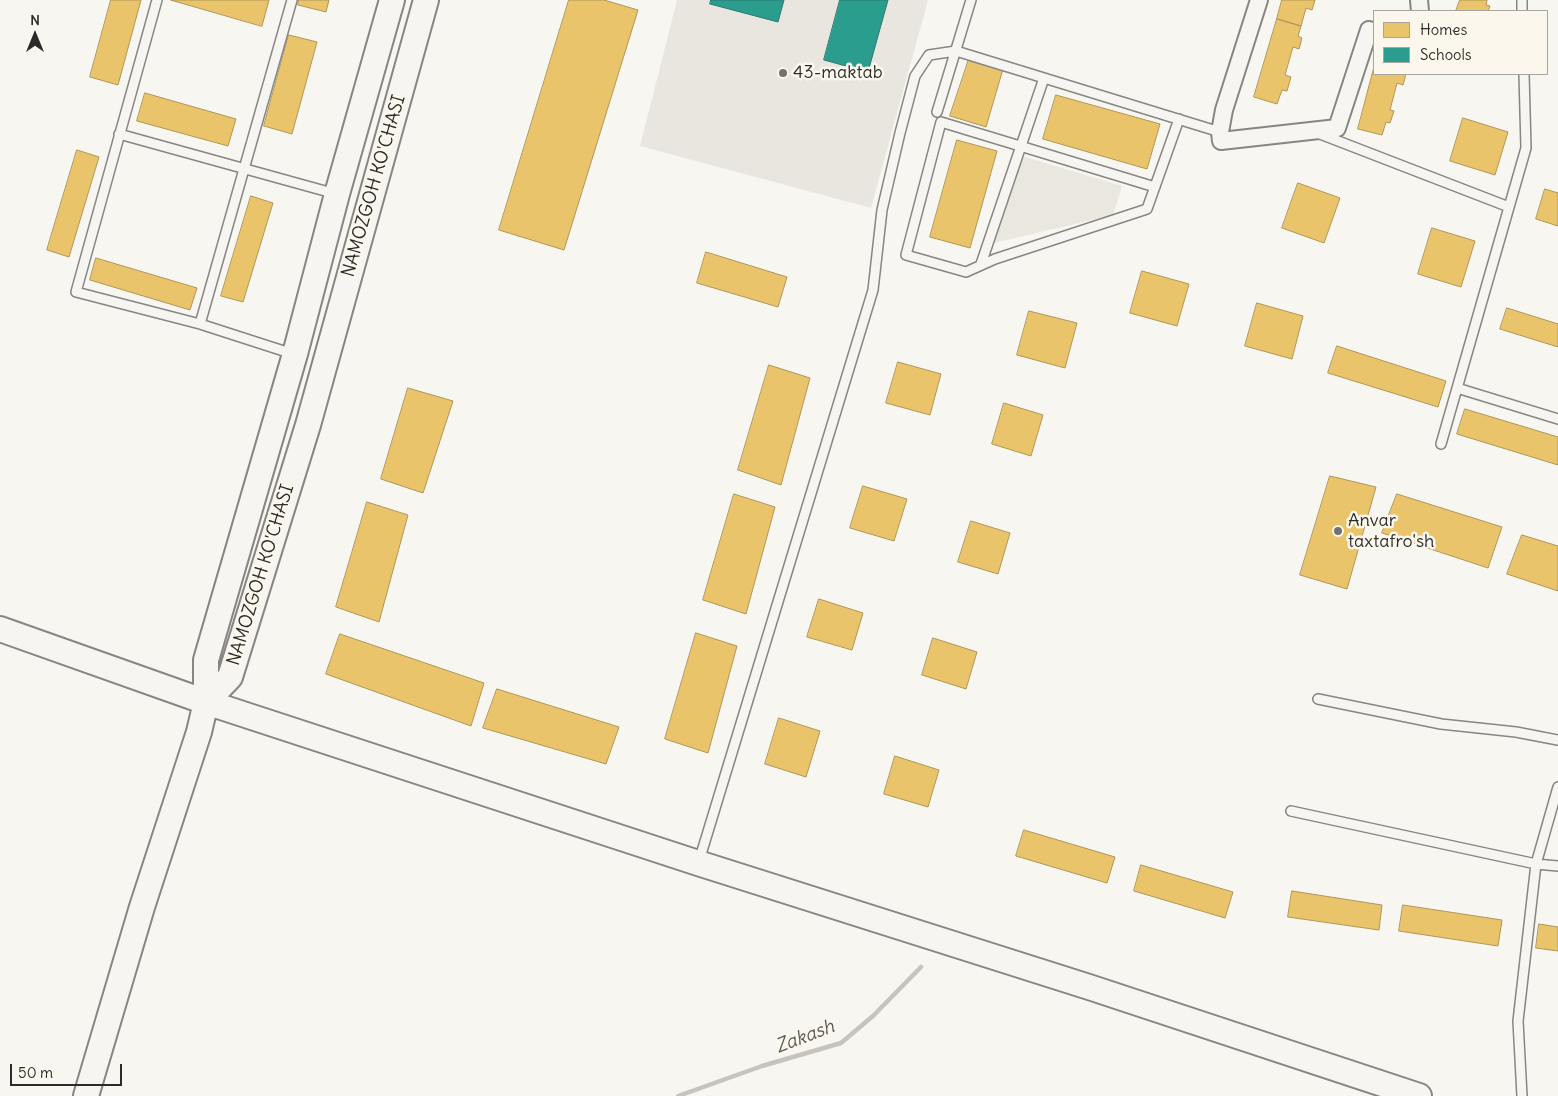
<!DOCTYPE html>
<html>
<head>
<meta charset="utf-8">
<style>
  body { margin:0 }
  #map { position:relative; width:1558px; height:1096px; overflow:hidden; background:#f8f6f0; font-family:Delius,sans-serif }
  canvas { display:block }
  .legend { position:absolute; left:1373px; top:10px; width:175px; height:65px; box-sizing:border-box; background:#fbf7ec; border:1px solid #a8a59f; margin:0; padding:6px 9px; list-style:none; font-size:15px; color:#2b2b2b }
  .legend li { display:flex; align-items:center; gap:10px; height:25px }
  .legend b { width:25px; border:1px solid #a8a59f }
  .north { position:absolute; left:10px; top:10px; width:50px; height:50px; -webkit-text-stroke:4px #fbf7ec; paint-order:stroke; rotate:0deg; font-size:14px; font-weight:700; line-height:20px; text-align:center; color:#2b2b2b }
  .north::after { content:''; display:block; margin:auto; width:18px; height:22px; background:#2b2b2b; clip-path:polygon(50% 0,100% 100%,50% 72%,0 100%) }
  .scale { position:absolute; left:10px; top:1064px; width:112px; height:22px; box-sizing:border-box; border:2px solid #2b2b2b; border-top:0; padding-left:6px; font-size:15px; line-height:18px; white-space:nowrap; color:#2b2b2b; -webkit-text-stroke:4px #fbf7ec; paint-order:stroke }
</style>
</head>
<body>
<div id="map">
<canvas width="1558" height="1096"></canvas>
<ul class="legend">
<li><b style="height:14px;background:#e9c46a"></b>Homes</li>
<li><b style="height:14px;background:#2a9d8f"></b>Schools</li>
</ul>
<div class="north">N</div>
<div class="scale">50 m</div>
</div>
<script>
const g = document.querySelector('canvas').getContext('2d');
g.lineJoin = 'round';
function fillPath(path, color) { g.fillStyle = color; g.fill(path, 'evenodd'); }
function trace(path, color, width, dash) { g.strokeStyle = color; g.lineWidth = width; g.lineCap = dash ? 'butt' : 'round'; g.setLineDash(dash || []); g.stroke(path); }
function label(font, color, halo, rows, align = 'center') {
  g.font = font + ' Delius,sans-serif'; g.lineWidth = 5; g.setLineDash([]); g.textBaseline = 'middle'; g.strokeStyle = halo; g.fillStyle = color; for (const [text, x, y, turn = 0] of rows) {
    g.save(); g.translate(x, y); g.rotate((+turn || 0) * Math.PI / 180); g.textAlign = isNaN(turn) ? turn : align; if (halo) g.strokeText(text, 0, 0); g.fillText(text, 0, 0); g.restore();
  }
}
fillPath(new Path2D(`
  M677 0H928L871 208 640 146Z`), '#e9e6df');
fillPath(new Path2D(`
  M1022 156 1122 186 1113 215 994 243Z`), '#e9e7de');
const homes = new Path2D(`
  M111 0H141L118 85 90 77Z
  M171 0H269L262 26Z
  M299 0H329L326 12 298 5Z
  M569 0H604L638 10 564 250 499 230Z
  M1282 0H1315L1312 10 1306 8 1301 26 1277 19Z
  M1460 0H1487L1486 5 1490 6 1488 11H1456Z
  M1277 19 1301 26 1298 36 1302 38 1299 49 1293 47 1285 75 1291 77 1287 91 1282 90 1277 104 1254 97Z
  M289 35 317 42 292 134 264 126Z
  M969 59 1003 69 986 127 950 116Z
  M1374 67V74H1406L1403 85 1397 83 1390 110 1394 111 1390 123 1386 122 1382 135 1358 129Z
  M145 93 236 119 228 146 137 121Z
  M1056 95 1160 124 1147 169 1043 139Z
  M1463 118 1508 132 1495 175 1450 161Z
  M957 140 997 151 970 248 930 237Z
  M77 150 99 157 69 257 47 250Z
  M1298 183 1340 198 1324 243 1282 228Z
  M1545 189 1558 193V226L1536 219Z
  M251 196 273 203 243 302 221 296Z
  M1432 228 1475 241 1461 287 1418 274Z
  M706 252 787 277 778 307 697 283Z
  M96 258 197 288 190 310 90 280Z
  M1142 271 1189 284 1177 326 1130 313Z
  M1257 303 1303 316 1292 359 1245 346Z
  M1507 308 1558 324V347L1500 329Z
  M1029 311 1077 323 1065 368 1017 355Z
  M1337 346 1446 381 1438 407 1328 373Z
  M898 362 941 374 930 415 886 403Z
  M769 365 810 378 781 485 738 470Z
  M408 388 453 401 423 493 381 479Z
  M1004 403 1043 415 1031 456 992 444Z
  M1465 409 1558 437V465L1457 434Z
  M1330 476 1376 487 1347 589 1300 575Z
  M863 486 907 499 894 541 850 528Z
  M734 494 775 507 746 614 703 600Z
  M1397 494 1502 527 1488 568 1382 533Z
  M367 502 408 515 379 622 336 607Z
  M971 521 1010 533 998 574 958 562Z
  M1522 535 1558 546V591L1507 574Z
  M819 599 863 613 852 650 807 637Z
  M696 633 737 646 708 753 665 739Z
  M340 634 484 683 471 726 326 674Z
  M933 638 977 652 966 689 922 675Z
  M497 689 619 727 606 764 483 728Z
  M779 718 820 731 806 777 765 764Z
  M895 756 939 770 928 807 884 794Z
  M1024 830 1115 857 1107 883 1016 856Z
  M1141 865 1233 892 1225 918 1134 891Z
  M1292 891 1382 905 1379 930 1288 917Z
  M1403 905 1502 920 1498 946 1399 931Z
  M1539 924 1558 927V951L1536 948Z`);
fillPath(homes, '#e9c46a');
trace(homes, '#b09657', 1);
const schools = new Path2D(`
  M711 0H784L778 22 710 4Z
  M840 0H888L868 72 824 60Z`);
fillPath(schools, '#2a9d8f');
trace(schools, '#2a7b71', 1);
trace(new Path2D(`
  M678 1096 762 1066 841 1043 873 1016 921 967`), '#c6c4bd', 4.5);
const service = new Path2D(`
  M157 0 76 292 200 324
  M292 0 200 324 293 354
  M1522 0V11
  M937 112 971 0
  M119 134 336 194
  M1320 134 1509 207
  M1155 187 941 122 906 255 966 272 995 259 1147 209 1179 119
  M981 264 1044 78
  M1457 388 1558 419
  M1441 444 1526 148 1524 74
  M1318 699 1441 724 1516 732 1558 740
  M1291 811 1536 864 1558 866
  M699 861 873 290 882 210 900 133 915 76 929 55 956 51 1220 132
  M1522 1096 1518 1021 1536 864 1558 787`);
const minor = new Path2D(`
  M1259 0 1224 110 1220 132 1221 141 1337 128 1369 30 1374 31
  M1419 0 1420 11`);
const secondary = new Path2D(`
  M0 629 206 702 698 863 1089 987 1419 1096
  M206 702 230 677 308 425 426 0
  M86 1096 142 907 199 732 206 702V660L295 354 337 194 392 0`);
trace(service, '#878684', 12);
trace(minor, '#878684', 20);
trace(secondary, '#878684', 28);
trace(service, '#f6f5f1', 9);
trace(minor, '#f6f5f1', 16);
trace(secondary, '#f6f5f1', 24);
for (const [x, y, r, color] of [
  [783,73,5,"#737270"],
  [1338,531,5,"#737270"]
]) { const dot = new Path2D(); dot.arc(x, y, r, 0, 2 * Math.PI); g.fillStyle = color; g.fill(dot); trace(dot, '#fbf7ec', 2); }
label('18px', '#2b2b2b', '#fbf7ec', [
  ["43-maktab",793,73],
  ["Anvar",1348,521],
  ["taxtafro'sh",1348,542]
], 'left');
label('18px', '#2b2b2b', '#fbf7ec', [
  ["NAMOZGOH KO'CHASI",374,186,-74],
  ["NAMOZGOH KO'CHASI",261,575,-73]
]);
label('italic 19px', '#5a5956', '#fbf7ec', [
  ["Zakash",805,1037,-21]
]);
</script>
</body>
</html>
